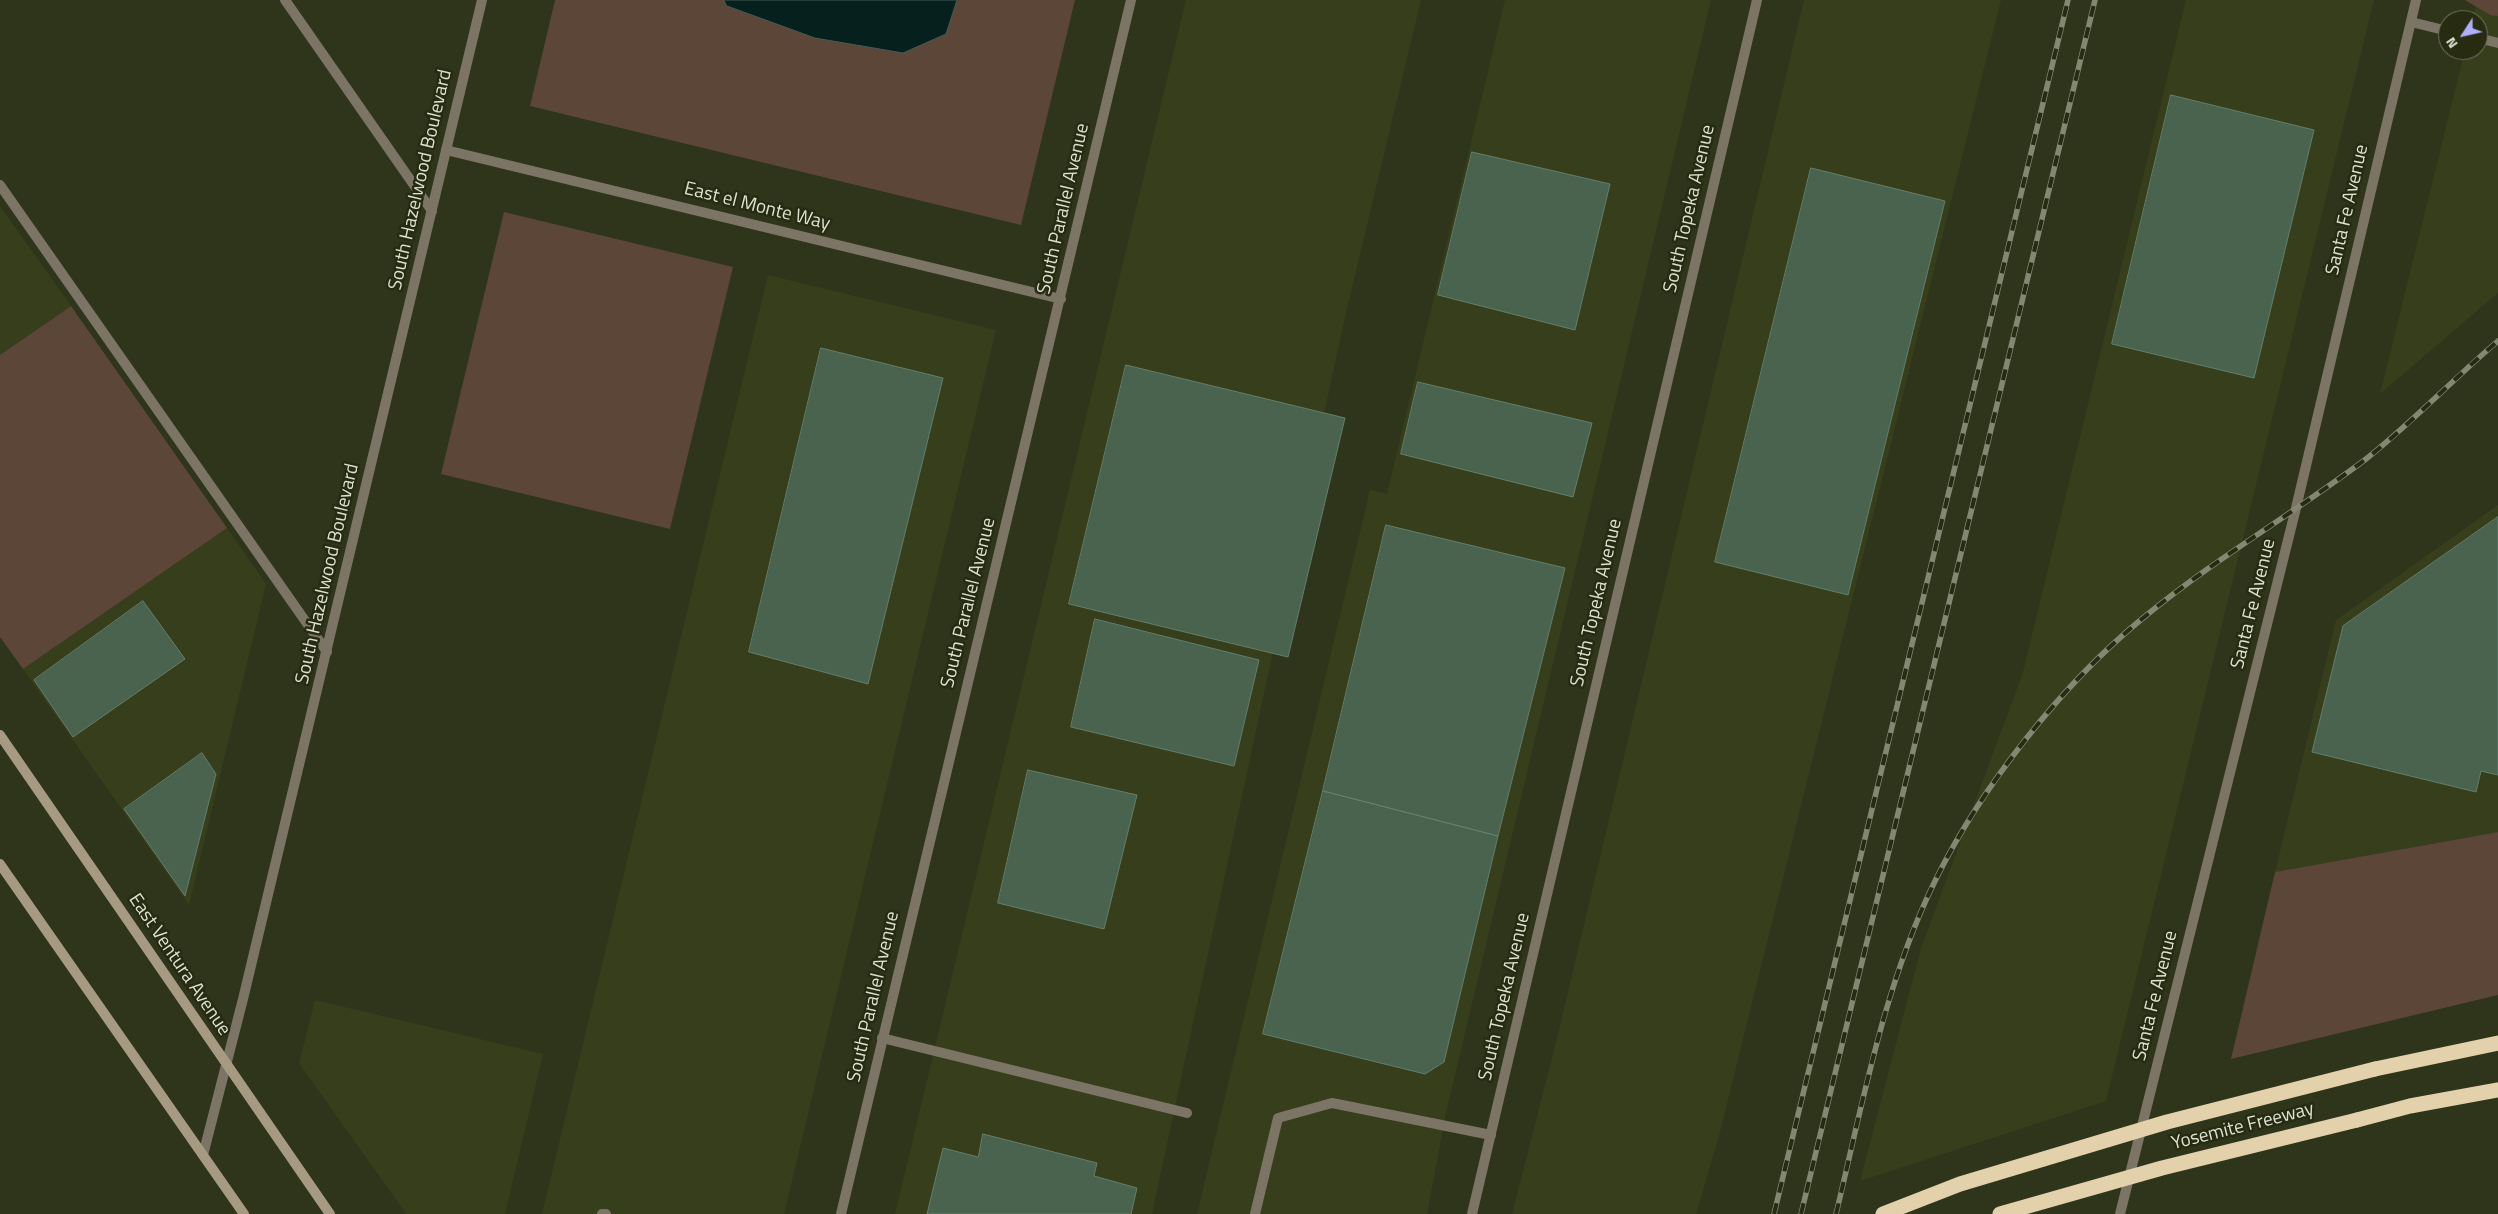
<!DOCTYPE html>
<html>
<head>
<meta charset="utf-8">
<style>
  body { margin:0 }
  #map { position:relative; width:2498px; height:1214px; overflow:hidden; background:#2f351b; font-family:"Titillium Web",sans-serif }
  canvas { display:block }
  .north { position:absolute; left:2438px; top:10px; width:50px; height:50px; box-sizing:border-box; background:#262b11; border:1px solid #6f745d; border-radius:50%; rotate:235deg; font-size:14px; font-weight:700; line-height:20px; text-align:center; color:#dce1d0 }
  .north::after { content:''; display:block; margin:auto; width:18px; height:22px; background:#aeaefb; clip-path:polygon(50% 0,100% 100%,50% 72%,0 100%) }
</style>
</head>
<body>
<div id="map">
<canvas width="2498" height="1214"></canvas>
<div class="north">N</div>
</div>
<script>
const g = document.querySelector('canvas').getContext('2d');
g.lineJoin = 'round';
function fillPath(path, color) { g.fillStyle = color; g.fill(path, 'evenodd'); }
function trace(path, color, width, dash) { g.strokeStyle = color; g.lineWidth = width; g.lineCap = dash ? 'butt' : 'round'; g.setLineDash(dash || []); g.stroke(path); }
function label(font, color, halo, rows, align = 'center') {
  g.font = font + ' "Titillium Web",sans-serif'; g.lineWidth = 5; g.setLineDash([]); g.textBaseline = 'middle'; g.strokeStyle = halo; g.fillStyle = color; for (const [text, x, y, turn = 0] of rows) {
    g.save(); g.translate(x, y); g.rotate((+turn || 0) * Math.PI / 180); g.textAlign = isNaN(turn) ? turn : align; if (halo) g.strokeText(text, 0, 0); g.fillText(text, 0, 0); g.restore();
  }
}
fillPath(new Path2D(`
  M1186 0H1421L1345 317 1152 1214H895Z
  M1505 0H1711L1446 1113 1427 1214H1197L1370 490 1387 494Z
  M1804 0H2001L1719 1136 1696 1214H1512L1557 1038Z
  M2186 0H2374L2106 1101 1860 1181 1921 948 2023 672Z
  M2477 0H2498V293L2380 394 2465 50H2478V20H2472Z
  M0 206 71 306 0 355Z
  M768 275 996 330 784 1214H542Z
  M2498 505V832L2275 872 2336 620Z
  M227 528 266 584 189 905 23 669Z
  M315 1000 543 1054 505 1214H406L299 1063Z`), '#373e1c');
fillPath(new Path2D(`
  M555 0H1075L1021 225 530 106Z
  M2465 0H2498V16L2490 15Z
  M504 212 733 267 670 529 441 474Z
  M71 306 227 528 23 669 0 637V355Z
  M2498 832V995L2231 1059 2275 872Z`), '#5b4638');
const water = new Path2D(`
  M724 0H957L946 34 903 53 815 38 727 6Z`);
fillPath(water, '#06201d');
trace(water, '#465a53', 1);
const building = new Path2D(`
  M2171 95 2314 130 2254 378 2112 344Z
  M1472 152 1610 184 1575 330 1438 295Z
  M1811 168 1945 201 1848 595 1715 562Z
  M821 348 943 378 868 684 749 652Z
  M1126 365 1345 418 1288 657 1069 604Z
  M1418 382 1592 423 1573 497 1401 454Z
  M2498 517V775L2481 771 2476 792 2312 752 2343 626Z
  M1386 525 1565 568 1498 836 1323 791Z
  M143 601 185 659 73 737 34 680Z
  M1095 619 1259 660 1234 766 1071 727Z
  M202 753 216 774 185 896 124 809Z
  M1028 770 1137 795 1104 929 998 903Z
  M1323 791 1498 836 1444 1062 1425 1074 1263 1034Z
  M983 1134 1097 1163 1094 1176 1137 1188 1131 1214H927L943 1148 978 1157Z`);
fillPath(building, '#49634f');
trace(building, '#637f6a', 1);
trace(new Path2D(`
  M0 185 327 652
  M882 1038 1187 1113
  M602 1214H606
  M1255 1214 1278 1118 1332 1103 1491 1135`), '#7c7566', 10);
trace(new Path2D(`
  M285 0 432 211
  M2411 22 2448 31
  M2478 38 2498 43
  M446 150 1061 299
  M841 1214 1131 0
  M1472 1214 1757 0
  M2120 1214 2296 508 2416 0`), '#7c7566', 10);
trace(new Path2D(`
  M203 1155 243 999 482 0`), '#7c7566', 10);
trace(new Path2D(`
  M0 735 330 1214
  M0 864 244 1214`), '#a69b82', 10);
trace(new Path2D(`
  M2375 1069 2498 1043
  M2357 1120 2410 1106 2498 1090`), '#e3d1ab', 15);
const rail = new Path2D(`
  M1774 1214 2068 0
  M1801 1214 2095 0
  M1836 1214C1863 1102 1884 985 1935 881 1981 787 2062 684 2143 618 2213 560 2293 514 2366 459 2413 422 2453 379 2498 341`);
trace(rail, '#828872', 5.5);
trace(rail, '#262b11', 4, [11]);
trace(new Path2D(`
  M1883 1214 1960 1184 2167 1122 2375 1069
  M2000 1214 2162 1168 2357 1120`), '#e3d1ab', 15);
label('19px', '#dce1d0', '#262b11', [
  ["South Hazelwood Boulevard",421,180,-77],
  ["East el Monte Way",757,207,14],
  ["South Parallel Avenue",1064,209,-77],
  ["South Topeka Avenue",1690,209,-77],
  ["Santa Fe Avenue",2348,210,-77],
  ["South Hazelwood Boulevard",328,574,-77],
  ["South Parallel Avenue",969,603,-76],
  ["South Topeka Avenue",1597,603,-77],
  ["Santa Fe Avenue",2254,604,-76],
  ["East Ventura Avenue",179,965,56],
  ["Santa Fe Avenue",2156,996,-76],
  ["South Parallel Avenue",874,997,-77],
  ["South Topeka Avenue",1505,997,-77],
  ["Yosemite Freeway",2243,1127,-14]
]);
</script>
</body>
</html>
